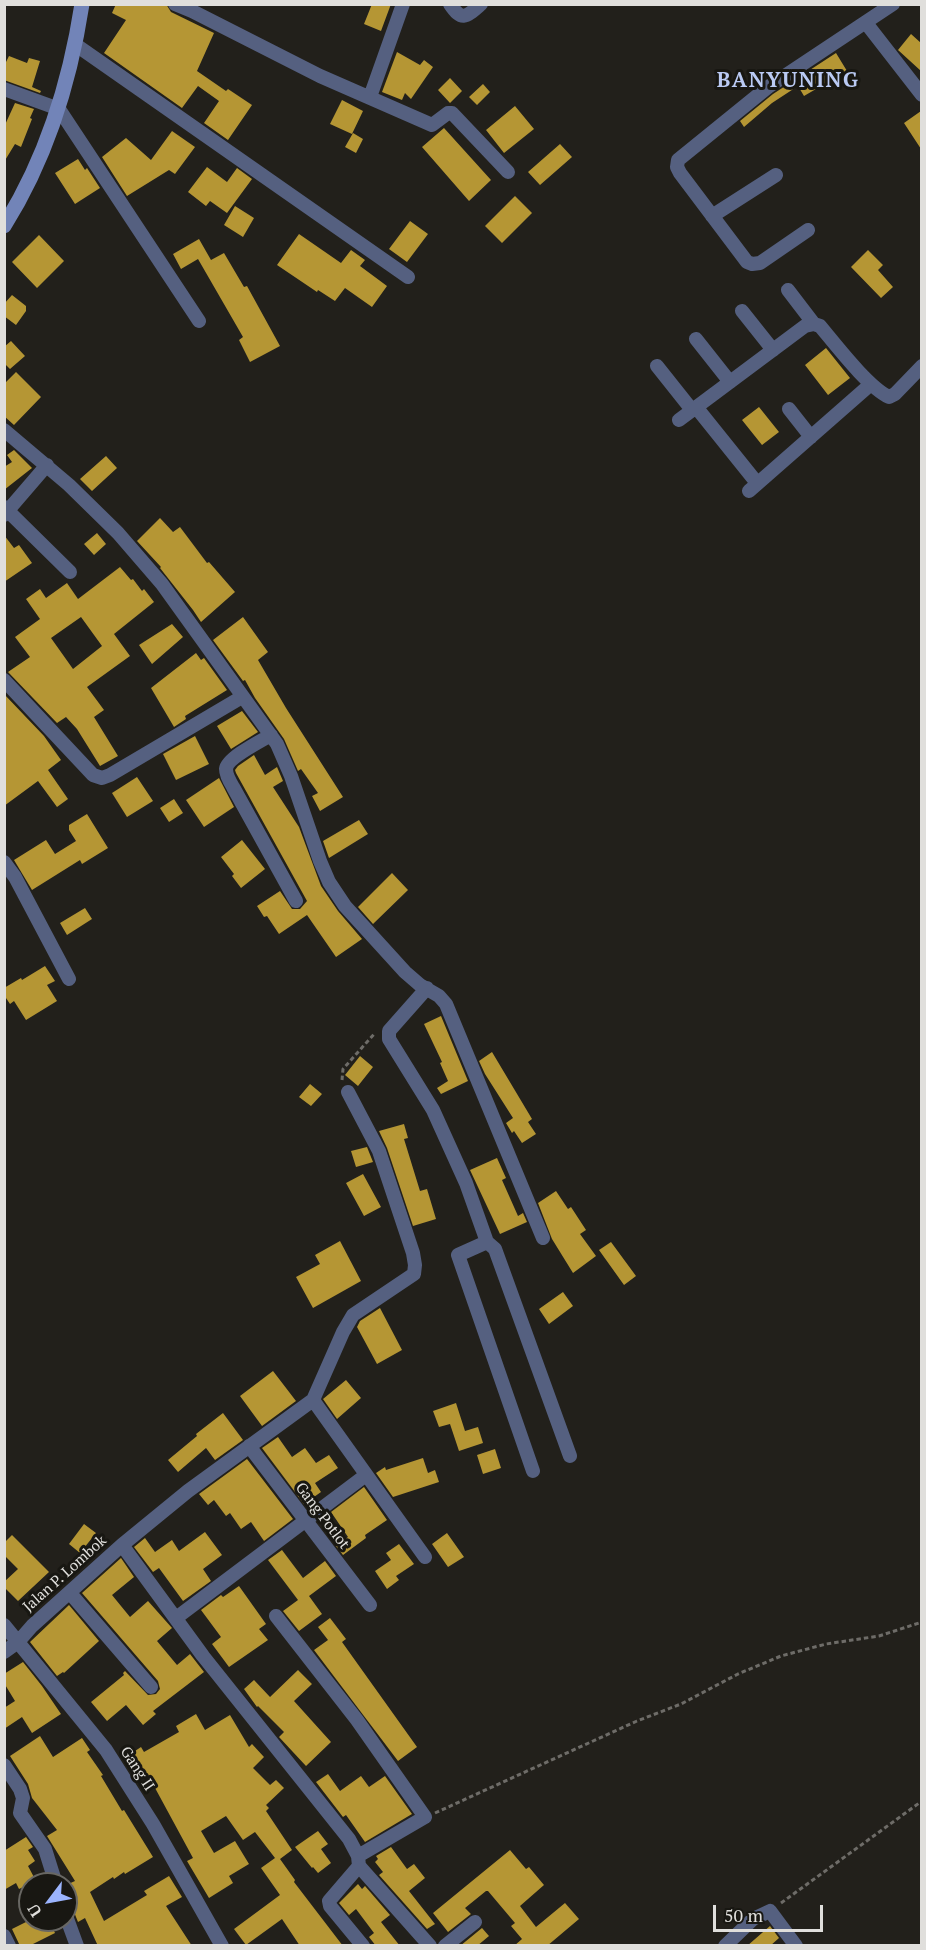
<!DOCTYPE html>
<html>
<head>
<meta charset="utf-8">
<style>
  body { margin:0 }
  #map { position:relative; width:926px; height:1950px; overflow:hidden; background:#22201b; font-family:"PT Serif",serif }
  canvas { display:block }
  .frame { position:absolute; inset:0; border:6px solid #e0dfdc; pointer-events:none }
  .north { position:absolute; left:18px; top:1872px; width:60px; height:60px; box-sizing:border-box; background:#181712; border:2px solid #686763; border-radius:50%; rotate:238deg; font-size:16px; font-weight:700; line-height:24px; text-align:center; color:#e0dfdc }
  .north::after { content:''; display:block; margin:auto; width:21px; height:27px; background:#9bb4fd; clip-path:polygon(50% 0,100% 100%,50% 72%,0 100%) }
  .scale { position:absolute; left:713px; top:1905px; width:110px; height:27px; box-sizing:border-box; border:3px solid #e0dfdc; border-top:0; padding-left:8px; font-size:18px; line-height:21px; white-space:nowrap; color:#e0dfdc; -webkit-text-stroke:4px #181712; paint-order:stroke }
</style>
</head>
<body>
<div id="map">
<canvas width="926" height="1950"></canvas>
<div class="frame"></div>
<div class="north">U</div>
<div class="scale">50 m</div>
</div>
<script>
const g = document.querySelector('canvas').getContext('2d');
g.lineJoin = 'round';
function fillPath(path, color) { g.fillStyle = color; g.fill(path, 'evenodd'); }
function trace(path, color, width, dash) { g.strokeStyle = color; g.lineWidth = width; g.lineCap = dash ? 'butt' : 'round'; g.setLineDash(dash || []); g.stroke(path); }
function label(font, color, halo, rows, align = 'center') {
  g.font = font + ' "PT Serif",serif'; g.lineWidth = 6; g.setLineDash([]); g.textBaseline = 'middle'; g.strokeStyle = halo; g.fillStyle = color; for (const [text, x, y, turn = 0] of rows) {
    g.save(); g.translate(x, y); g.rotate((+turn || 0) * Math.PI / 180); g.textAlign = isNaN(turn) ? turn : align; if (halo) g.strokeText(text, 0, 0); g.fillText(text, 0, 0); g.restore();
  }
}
fillPath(new Path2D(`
  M116 4H166L171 12 214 33 197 71 226 91 228 89 252 105 228 140 204 123 219 101 198 86 182 108 104 53 126 20 112 13Z
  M372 4H391L381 31 364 24Z
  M911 34 921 43V71L898 50Z
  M397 52 420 65 424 60 433 67 411 99 405 93 402 100 382 92Z
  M836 53 847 71 804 96 798 86 772 103 744 127 740 121 773 94Z
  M9 56 27 63 29 58 40 61 32 87 41 91 40 93 4 80V66Z
  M450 78 462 91 450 103 438 90Z
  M483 84 490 92 477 105 469 97Z
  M342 100 363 111 352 134 330 124Z
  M15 103 34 109 30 118 32 119 21 147 15 144 4 162V127Z
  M515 106 534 129 504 153 486 130Z
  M921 111V149L904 123Z
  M444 128 491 180 469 201 422 147Z
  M172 131 195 147 175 174 169 170 127 196 102 157 126 138 151 160Z
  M353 133 363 139 356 153 345 147Z
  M560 144 572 157 540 185 528 172Z
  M78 159 85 170 87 168 100 188 75 204 55 173Z
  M207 167 227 182 237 168 252 179 227 213 210 201 206 206 188 192Z
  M515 196 532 213 502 243 485 226Z
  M235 206 254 218 243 237 224 225Z
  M410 221 428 234 407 262 389 249Z
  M299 234 341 263 351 250 365 260 360 266 387 286 372 307 345 288 335 301 318 290 317 292 277 265Z
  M39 235 64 261 37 288 12 262Z
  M199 239 211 260 224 253 244 287 247 286 280 346 250 362 239 340 243 337 198 259 181 269 173 254Z
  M868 250 883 265 878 270 893 287 881 298 851 267Z
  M12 295 26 306V311L16 325 4 316V304Z
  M11 341 25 356 10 369 4 363V347Z
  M826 348 850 378 828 395 805 365Z
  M16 372 41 397 14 425 4 416V384Z
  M759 407 779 432 762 445 742 420Z
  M14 450 32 468 4 490V467L12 462 7 455Z
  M106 456 117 468 92 491 80 479Z
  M160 518 173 532 180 527 207 563 209 562 235 592 201 622 193 610 160 568 161 567 137 541Z
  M97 533 106 544 94 555 84 544Z
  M4 535 14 548 19 545 32 563 4 582Z
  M120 567 131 580 133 579 142 591 144 589 154 602 114 634 130 656 87 687 104 710 94 717 118 756 100 766 77 729 66 717 57 723 8 672 30 657 15 637 40 619 26 599 40 589 46 598 67 583 78 599ZM81 617 102 646 73 669 51 638Z
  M243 617 268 652 258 660 286 708 343 797 320 811 312 796 318 793 301 769 298 771 284 739 255 698 245 680 243 681 213 640Z
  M172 624 183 637 152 664 139 645Z
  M196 653 201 660 204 658 227 690 185 716 186 719 174 727 151 688Z
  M4 694 44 736 61 760 48 770 68 799 57 807 38 781 4 806Z
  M242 711 258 732 231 749 217 726Z
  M195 736 209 764 176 780 163 754Z
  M254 755 265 775 277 767 283 781 273 787 299 827 321 886 338 911 362 939 336 957 307 915 279 934 267 916 264 917 257 906 280 891 292 909H300L307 901 236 773 235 770 238 766Z
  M137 777 153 801 127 817 112 793Z
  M219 778 234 807 204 827 186 800Z
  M174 799 183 813 169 822 160 808Z
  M87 814 108 848 82 864 80 860 32 890 14 860 46 840 55 854 76 841 69 830V825Z
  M359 820 368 834 329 858 323 841Z
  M242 840 265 869 241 888 232 876 234 874 221 857Z
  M392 873 408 890 373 924 358 907Z
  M85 908 92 919 67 935 60 923Z
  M45 966 55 981 47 985 57 1001 26 1020 14 1001 10 1004 4 995V988L21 978 22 980Z
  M441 1016 468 1081 441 1094 437 1088 448 1081 440 1063 442 1062 424 1024Z
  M492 1052 532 1119 528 1122 536 1134 522 1143 514 1131 512 1133 506 1123 513 1118 485 1074 479 1061Z
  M360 1056 373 1067 358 1086 345 1075Z
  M310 1084 322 1094 311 1106 299 1097Z
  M404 1124 408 1138 404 1139 420 1191 427 1189 436 1219 413 1226 387 1148 379 1131Z
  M367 1147 373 1162 356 1167 351 1151Z
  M497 1158 506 1178 502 1180 518 1216 523 1213 527 1222 500 1234 470 1170Z
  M363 1174 381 1207 364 1216 346 1183Z
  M556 1191 568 1209 571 1207 586 1230 580 1234 596 1256 573 1273 552 1239 538 1203Z
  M340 1241 361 1281 313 1308 296 1277 320 1264 315 1255Z
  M611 1242 636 1276 624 1285 599 1250Z
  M563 1292 573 1306 549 1324 539 1309Z
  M380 1308 402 1350 377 1364 357 1327 360 1321Z
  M273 1371 296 1401 262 1426 240 1396Z
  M346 1380 361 1398 337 1419 323 1399Z
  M456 1403 465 1431 478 1427 483 1443 459 1451 450 1424 439 1427 433 1411Z
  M223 1413 243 1440 215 1460 206 1448 178 1472 168 1460 197 1436 196 1434Z
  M278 1437 292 1457 305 1448 316 1463 329 1455 338 1468 315 1483 321 1492 304 1504 262 1448Z
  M495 1449 501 1468 483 1474 477 1455Z
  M423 1458 428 1473 435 1470 439 1482 393 1497 376 1473 385 1467 386 1470Z
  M247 1459 293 1519 264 1541 251 1522 241 1529 230 1513 226 1516 214 1500 208 1505 199 1494Z
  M364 1487 387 1520 365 1535 366 1538 343 1555 336 1546 348 1537 331 1512Z
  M84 1524 96 1533 80 1553 69 1544Z
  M205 1532 222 1555 203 1569 211 1581 183 1601 159 1568 153 1572 134 1547 145 1538 155 1552 172 1540 179 1551Z
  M447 1533 464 1557 448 1567 432 1544Z
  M12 1535 49 1572 18 1601 4 1587V1582L18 1569 4 1555V1543Z
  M399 1544 414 1564 396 1576 399 1580 387 1589 375 1571 391 1560 386 1553Z
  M282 1550 303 1578 325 1561 336 1576 309 1596 322 1614 299 1631 283 1611 298 1600 268 1560Z
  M121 1558 134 1577 112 1595 130 1617 148 1601 172 1628 157 1641 177 1665 190 1654 204 1672 153 1711 156 1714 143 1725 126 1705 107 1721 91 1702 124 1675 123 1673 125 1671 148 1695 156 1694 160 1689 158 1681 82 1593Z
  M239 1586 266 1624 259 1629 268 1640 229 1667 212 1644 221 1637 201 1610 221 1595 223 1597Z
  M69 1605 99 1641 64 1673 63 1672 57 1676 30 1642Z
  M330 1618 346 1639 342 1642 417 1747 398 1761 314 1650 328 1640 318 1627Z
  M23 1662 42 1686 61 1714 32 1733 22 1717 4 1729V1708L15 1701 4 1683V1674Z
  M298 1670 312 1684 294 1701 331 1742 306 1766 279 1737 284 1732 258 1706 257 1707 244 1689 254 1680 270 1697Z
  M196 1714 205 1730 230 1715 249 1747 252 1744 264 1757 253 1768 270 1785 276 1780 284 1788 266 1805 269 1808 266 1811 292 1850 280 1859 295 1880 294 1882 343 1946H300L282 1919 246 1945 234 1929 280 1895 261 1868 275 1858 255 1832 243 1840 226 1816 201 1831 214 1853 235 1841 249 1864 229 1876 233 1883 209 1898 187 1861 193 1858 148 1775 146 1776 132 1753 141 1747 144 1752 179 1732 176 1726Z
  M40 1736 53 1757 82 1738 90 1750 87 1752 103 1775 101 1776 122 1811 124 1810 153 1857 125 1874 124 1872 114 1879 113 1877 90 1892 104 1921 147 1895 144 1891 169 1876 182 1897 166 1906 192 1946H98L85 1918 78 1922 74 1912 66 1904V1885L75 1881 47 1836 57 1830 32 1798 28 1784 10 1756Z
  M328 1774 340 1791 361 1776 369 1787 385 1776 412 1814 365 1842 346 1815 343 1817 316 1782Z
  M318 1831 328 1844 321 1849 331 1863 318 1873 313 1867 312 1868 295 1847Z
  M26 1837 33 1847 28 1850 35 1861 28 1866 36 1881 19 1889 16 1883 4 1890V1851Z
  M391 1847 407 1869 414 1864 425 1878 409 1891 435 1924 427 1929 379 1875 383 1872 375 1862 378 1859 376 1856Z
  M510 1850 526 1869 529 1867 544 1885 520 1906 536 1927 565 1903 579 1919 547 1946H514L522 1939 511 1926 515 1923 488 1891H486L465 1908 471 1914 448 1932 433 1913Z
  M358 1884 362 1889 365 1886 390 1915 381 1922 400 1946H376L369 1937 374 1933 356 1909 349 1915 339 1903Z
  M30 1920H49L55 1933 29 1946H20L12 1929Z
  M770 1926 779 1938 770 1946H747Z
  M482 1928 489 1936 477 1946H460Z`), '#b59634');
trace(new Path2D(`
  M342 1080 343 1069 375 1033
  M435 1813 637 1721 681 1704 738 1674 781 1656 826 1644 879 1636 922 1622
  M781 1903 922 1801`), '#6e6c68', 3, [4.5, 3]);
trace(new Path2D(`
  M175 4 192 11 320 76 432 125 448 113H452L508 172
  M450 4C462 22 466 17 481 4
  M866 23 922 95
  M76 45 408 277
  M4 89 59 109 199 321
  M370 97 403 4
  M712 216 776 175
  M808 230 760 263 752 264 747 262 680 173 677 167 678 160 768 87 893 4
  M788 290 814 324 820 326C836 345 868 387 889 397L895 394 922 366
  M742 311 773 350
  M696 339 730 382
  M657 366 692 410
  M696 407 757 483
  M789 409 811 437
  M679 420 805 326 814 324
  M4 430 69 485 118 533 162 584 277 744 291 776 320 861 329 882 345 906 405 972 420 985 439 996 446 1004 543 1238
  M749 491 871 384
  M4 507 70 572
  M4 515 47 465
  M4 680 93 775 102 778 110 775 242 697
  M271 735C261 741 227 758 226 769 226 775 230 782 233 787L296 901
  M4 862 15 877 69 979
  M427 988 389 1031V1039L433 1110 466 1183 487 1242 495 1249 570 1456
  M487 1242 458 1255 533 1471
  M313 1400 425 1557
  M249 1446 370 1605
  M122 1545 203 1656 349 1839 358 1856 359 1866 430 1946
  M70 1593 151 1687
  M276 1616 357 1720 425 1817 358 1856
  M176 1618 366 1475
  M4 1625 106 1750 153 1824 222 1946
  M4 1652 18 1642 32 1626 122 1545 188 1491 313 1400 343 1332 353 1315 414 1274 415 1265 413 1253 379 1151 348 1092
  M4 1765 20 1789 23 1798 20 1813 45 1849 56 1884
  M359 1866 329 1901 330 1906 363 1946
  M66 1916 77 1946
  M4 1936 9 1946
  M445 1946 475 1922
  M725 1946 753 1919 770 1911 796 1946`), '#556080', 14);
trace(new Path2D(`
  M4 226C46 159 70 82 82 4`), '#7284b8', 15);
label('15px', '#e0dfdc', '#181712', [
  ["Gang Potlot",322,1516,53],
  ["Jalan P. Lombok",65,1574,-42],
  ["Gang II",137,1769,57]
]);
g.letterSpacing = '1.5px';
label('bold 21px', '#bacaf3', '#181712', [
  ["BANYUNING",788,81]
]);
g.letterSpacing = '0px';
</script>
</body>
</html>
